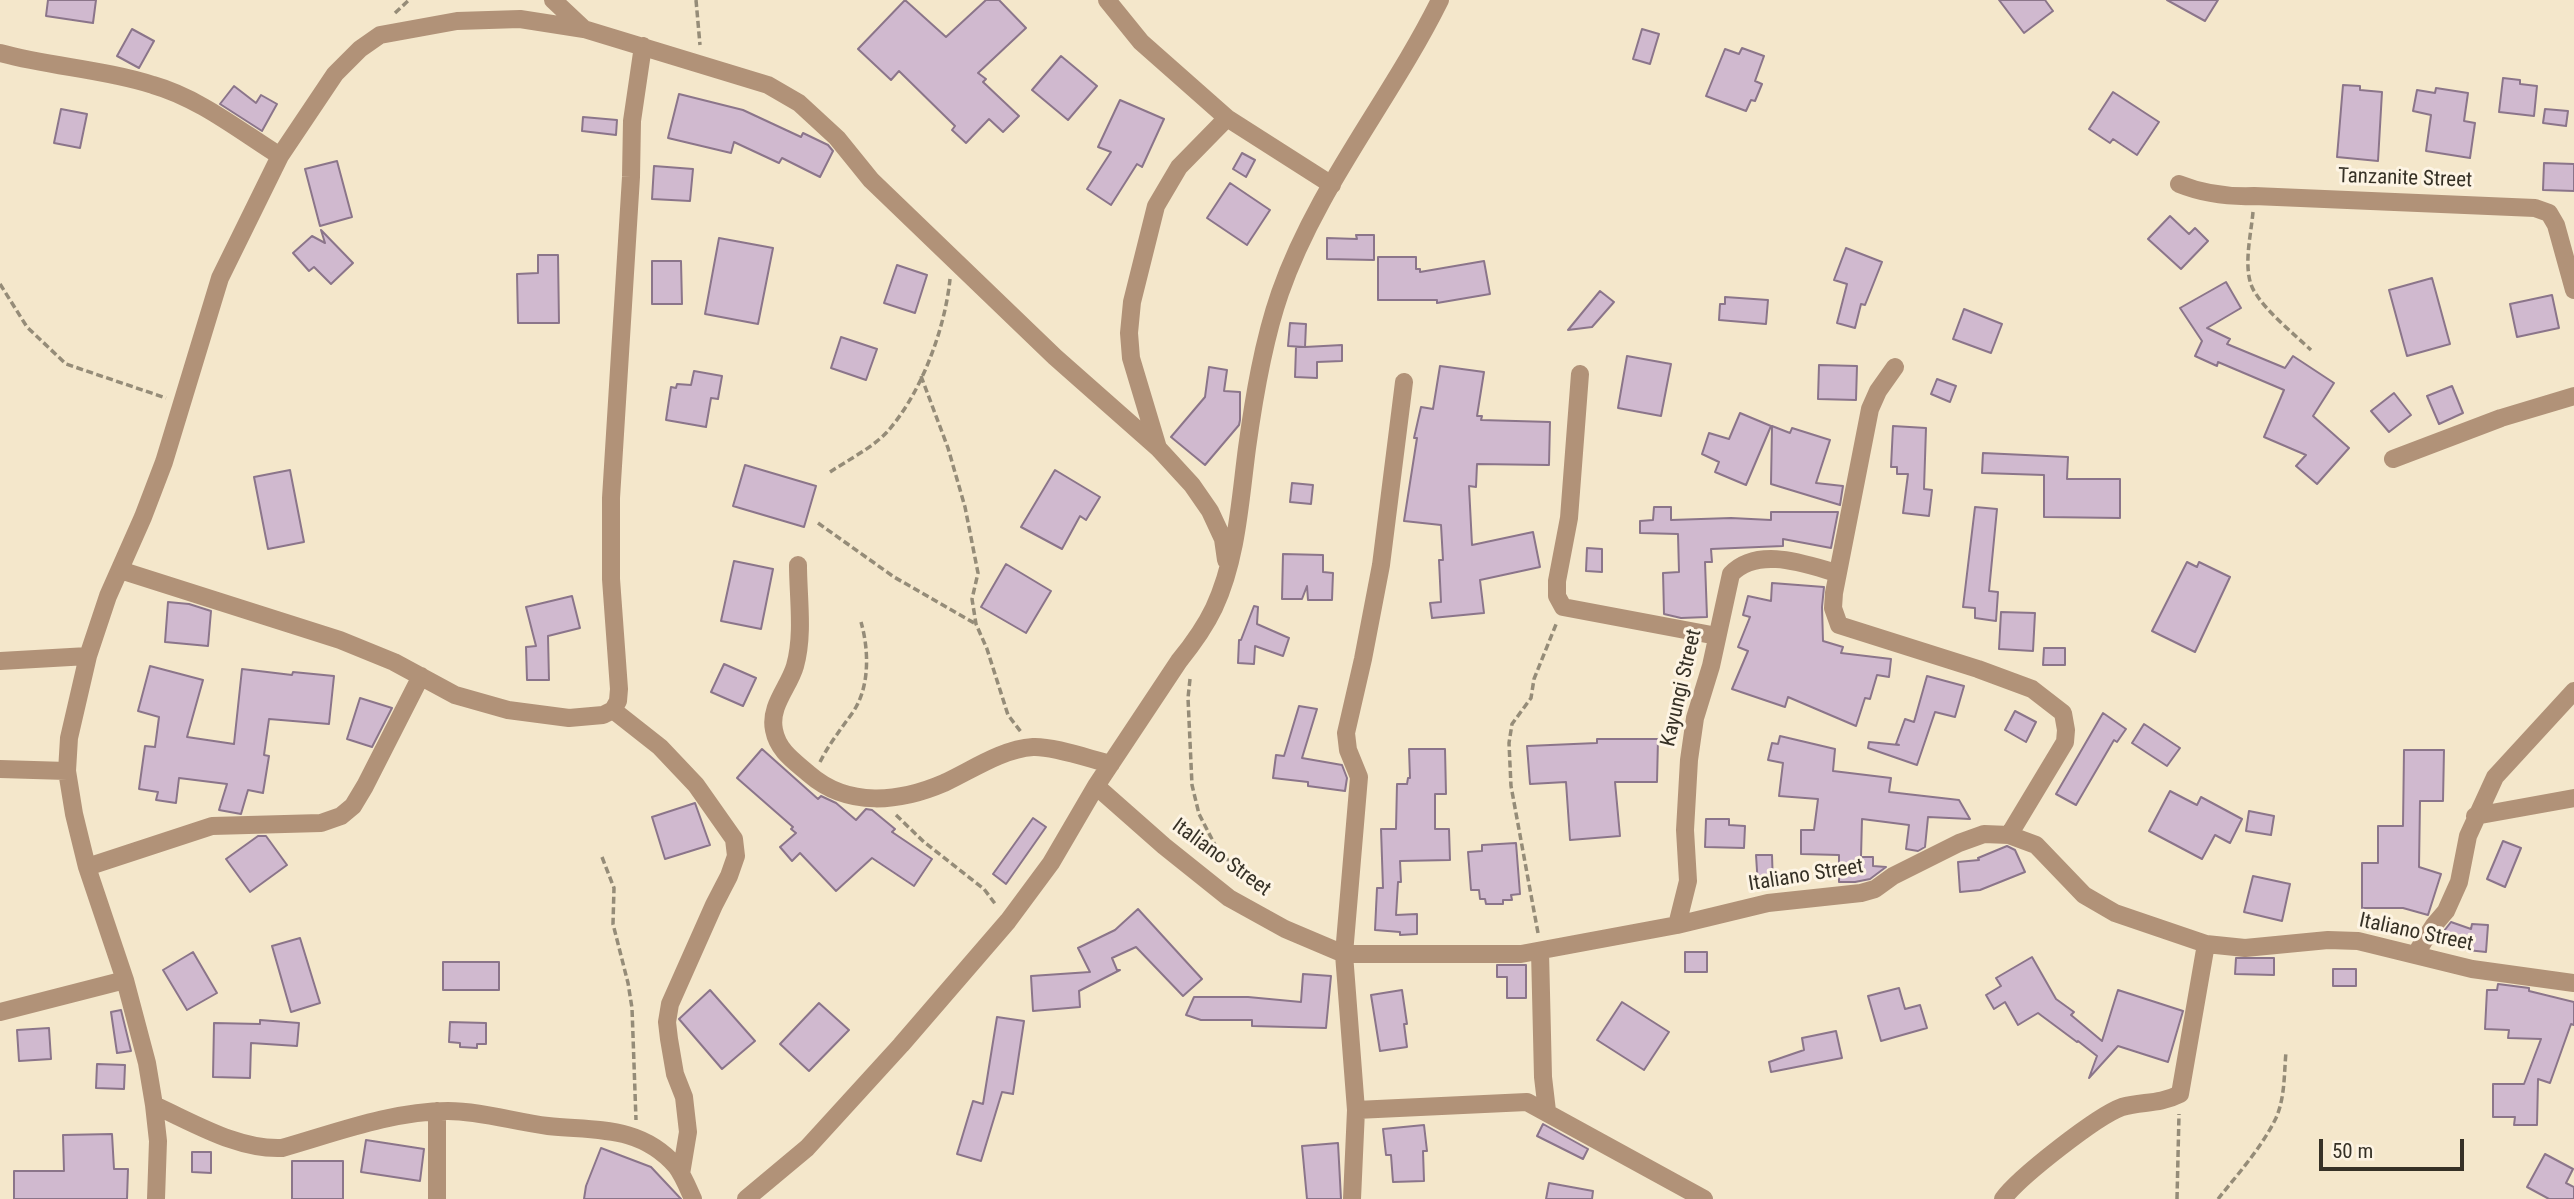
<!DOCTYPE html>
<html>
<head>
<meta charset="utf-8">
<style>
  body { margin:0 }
  #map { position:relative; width:2574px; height:1199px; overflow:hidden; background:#f4e7cb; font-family:"Roboto Condensed",sans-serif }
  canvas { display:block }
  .scale { position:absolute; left:2319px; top:1139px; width:145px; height:32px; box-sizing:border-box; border:4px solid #363126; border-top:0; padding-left:9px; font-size:21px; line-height:24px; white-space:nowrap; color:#363126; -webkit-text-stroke:5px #fdf4e4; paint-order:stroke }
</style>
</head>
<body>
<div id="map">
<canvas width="2574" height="1199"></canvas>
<div class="scale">50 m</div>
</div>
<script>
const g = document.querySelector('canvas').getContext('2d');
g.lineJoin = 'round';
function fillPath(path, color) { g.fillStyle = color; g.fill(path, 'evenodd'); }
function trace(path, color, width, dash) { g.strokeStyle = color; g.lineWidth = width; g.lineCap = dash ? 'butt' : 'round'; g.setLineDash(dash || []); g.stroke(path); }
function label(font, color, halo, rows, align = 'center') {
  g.font = font + ' "Roboto Condensed",sans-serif'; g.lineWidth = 6; g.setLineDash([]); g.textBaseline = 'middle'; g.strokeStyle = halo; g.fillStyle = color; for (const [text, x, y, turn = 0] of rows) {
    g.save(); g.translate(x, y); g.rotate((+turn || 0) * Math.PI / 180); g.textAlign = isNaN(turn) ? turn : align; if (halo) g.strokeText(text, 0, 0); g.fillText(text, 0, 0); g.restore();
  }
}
const building = new Path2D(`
  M48 0H96L93 23 46 16Z
  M905 0 946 37 986 0H999L1026 28 978 73 986 79 983 82 1019 116 1003 132 989 119 966 143 952 130 955 126 899 71 891 80 858 49Z
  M1999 0H2045L2053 11 2024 33Z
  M2167 0H2218L2205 21Z
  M132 29 154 41 139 68 117 56Z
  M1642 29 1659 34 1650 64 1633 59Z
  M1742 48 1764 56 1755 81 1762 84 1755 101 1751 100 1746 111 1706 96 1725 49 1739 54Z
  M1061 56 1097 86 1068 120 1032 90Z
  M2503 78 2520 80V84L2537 86 2534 116 2499 112Z
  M2343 85 2360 86V90L2382 92 2378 161 2337 157Z
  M234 86 256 103 261 95 277 104 262 131 220 104Z
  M2436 88 2468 93 2464 121 2475 123 2470 158 2426 151 2431 115 2413 111 2417 90 2435 93Z
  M2113 92 2159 122 2137 155 2113 139 2110 143 2089 129Z
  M679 94 743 110 801 137 803 133 828 145 833 151 820 177 782 158 779 163 734 142 731 153 668 138Z
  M1120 100 1164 119 1142 167 1137 164 1111 205 1087 189 1111 152 1098 147Z
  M61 109 87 114 80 148 54 143Z
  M2545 109 2568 111 2566 126 2543 123Z
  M583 117 617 120 616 135 582 131Z
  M1242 153 1255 160 1246 177 1233 169Z
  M337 161 352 217 320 226 305 169Z
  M2544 163 2574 164V191L2543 190Z
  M654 166 693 169 690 201 652 199Z
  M1230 183 1270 210 1247 245 1207 218Z
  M2170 216 2189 234 2195 228 2208 241 2181 269 2148 239Z
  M321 230 353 263 331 284 314 267 309 271 293 253 312 236 325 243Z
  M1356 235H1374V260L1327 259V238L1357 239Z
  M719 238 773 248 758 324 705 314Z
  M1846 248 1882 262 1865 305 1861 304 1855 328 1837 323 1847 284 1834 280Z
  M538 255H558L559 323H518L517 274 538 273Z
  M1378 257H1416V269H1420V272L1484 261 1490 294 1437 303V300H1378Z
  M652 261H681L682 304H652Z
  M897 265 927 275 915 313 884 303Z
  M2432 278 2450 344 2407 356 2389 290Z
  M2226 282 2241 308 2207 328 2230 339 2227 344 2285 368 2293 356 2334 383 2313 416 2349 448 2317 484 2296 466 2306 455 2264 437 2284 390 2218 362 2217 366 2195 356 2202 341 2180 308Z
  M1600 291 1614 302 1592 327 1568 330Z
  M2552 295 2559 328 2517 337 2510 304Z
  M1725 297 1768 300 1766 324 1719 320 1720 304H1725Z
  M1964 309 2002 324 1991 353 1953 339Z
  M1290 323 1306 324 1305 347 1342 345V361L1317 362V378L1295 377 1296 347H1304L1288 346Z
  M841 337 877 349 866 380 831 368Z
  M1627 356 1671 364 1661 416 1618 408Z
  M1819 365 1857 366 1856 400 1818 399Z
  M1440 366 1484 372 1477 416H1482L1481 420 1550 422 1549 465 1477 464 1476 487 1469 486 1472 545 1533 532 1540 567 1480 580 1484 613 1432 618 1430 603 1441 602 1439 560H1443L1441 525 1404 521 1417 438H1414L1421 407 1433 409Z
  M1209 367 1227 370 1224 391 1240 392V420L1239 425 1205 465 1171 437 1205 397Z
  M694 371 722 376 718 399 711 398 706 427 666 420 671 387 676 388 677 384 691 385Z
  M1937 379 1956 386 1950 402 1931 394Z
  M2452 386 2463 413 2439 424 2427 396Z
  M2394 393 2411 415 2389 432 2371 411Z
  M1740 413 1771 426 1746 485 1715 472 1719 462 1702 454 1709 433 1729 439Z
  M1772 426 1790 433 1792 428 1830 440 1816 483 1843 486 1840 505 1771 484Z
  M1893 426 1926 428 1924 489 1932 490 1929 516 1903 513 1908 474H1897V467H1891Z
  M1983 453 2068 457 2067 479H2120V518L2044 517V475L1982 473Z
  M745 465 816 486 804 527 733 506Z
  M290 470 304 542 268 549 254 477Z
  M1055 470 1100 497 1086 520 1080 516 1062 549 1021 527Z
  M1292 483 1313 485 1311 504 1290 502Z
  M1654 507H1671V520L1731 518 1771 520V512H1838L1831 548 1783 539V546L1711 549 1712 562H1705L1707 617 1681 618 1664 614 1663 573 1679 572 1678 534 1640 533V521L1653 520Z
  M1975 507 1997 509 1989 591 1998 592 1996 621 1975 618V608L1963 607Z
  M1587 548 1602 549V572L1586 571Z
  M1283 554 1323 555V572L1333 573 1332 600H1308L1307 586 1302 599H1282Z
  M734 561 773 569 761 629 721 621Z
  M2187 562 2197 567 2199 562 2230 577 2195 652 2152 631Z
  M1006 564 1051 591 1026 633 981 607Z
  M1772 583 1824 587 1822 607 1823 641 1843 647 1841 653 1891 659 1889 677 1877 675 1870 699 1865 698 1856 726 1788 697 1785 707 1732 689 1748 651 1738 647 1750 617 1743 615 1748 596 1771 601Z
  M572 596 580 628 548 636 549 680H527L526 647 536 646 526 607Z
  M168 602 189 604 211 611 208 646 165 642Z
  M1254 606 1258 607 1257 624 1289 638 1283 656 1255 646 1254 664 1238 663 1239 640H1241Z
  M2001 612 2035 613 2033 651 1999 649Z
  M2044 648H2065V665H2043Z
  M724 664 756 678 743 706 711 692Z
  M150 666 203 680 187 737 234 744 242 669 292 675 293 672 334 676 329 724 269 719 264 755 269 756 263 793 248 790 241 814 219 810 227 784 179 778 176 803 156 800 158 792 139 789 145 746 155 747 159 717 138 711Z
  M1927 676 1964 686 1955 717 1935 712 1917 765 1868 748 1869 742 1899 745 1896 744 1905 719 1914 722Z
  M360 698 392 708 372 747 347 739Z
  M1299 706 1317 709 1302 758 1342 765 1347 778 1345 791 1308 786V782L1273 778 1276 755 1284 756Z
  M2015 711 2036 722 2026 742 2005 730Z
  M2103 713 2126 729 2117 742 2114 740 2076 805 2056 794Z
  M2144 724 2180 748 2167 766 2132 743Z
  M1780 736 1835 749 1833 771 1891 778 1889 792 1959 800 1970 819 1928 817 1925 847 1918 851 1906 849 1909 825 1862 819 1861 857H1873V866L1886 867 1870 879 1855 882H1839V855L1801 854V830H1814L1818 799 1779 796 1783 763 1768 760 1772 743 1778 744Z
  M1597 739H1658L1657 782H1615L1620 836 1570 840 1566 782 1530 784 1527 746 1597 743Z
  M762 749 818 799 821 796 836 803 856 820 866 809 872 810 895 829 892 832 932 859 914 886 872 858 836 891 800 853 792 861 780 847 796 833 791 829 793 827 737 778Z
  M1409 749H1445L1446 794H1435V829H1449L1450 860 1400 861 1401 882H1398L1396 915 1417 914V934L1400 935V932L1375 930 1377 888H1383L1381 829H1396L1397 784H1407L1408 778H1410Z
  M2404 750H2444L2443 801H2420L2419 867 2441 874 2428 915 2403 908H2362V863H2378V826H2403Z
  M2170 791 2197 805 2201 797 2242 819 2230 843 2215 835 2202 859 2149 831Z
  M695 803 710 845 665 859 652 817Z
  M2249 811 2274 816 2271 835 2246 831Z
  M1033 818 1046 827 1006 884 993 874Z
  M1706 819H1729V825L1745 826 1744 848 1705 847Z
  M258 836H266L287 865 250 892 226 859Z
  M2503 841 2521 848 2505 887 2487 879Z
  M1516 843 1520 894 1511 895 1512 900H1503V904H1486L1485 899H1480L1479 890H1471L1468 852 1482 851V845Z
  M2007 846 2015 850 2025 872 1980 890 1960 892 1958 862 1979 860 1978 858Z
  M1756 855H1772L1773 885 1758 886Z
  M2253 876 2290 884 2282 921 2244 912Z
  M1138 909 1202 979 1183 996 1136 947 1112 958 1117 970H1120L1079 991 1080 1007 1033 1011 1031 976 1090 972 1078 948 1115 930Z
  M2451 922 2471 929 2472 924 2488 925 2486 952 2467 950 2440 942 2444 931Z
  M300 938 320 1003 291 1012 272 946Z
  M193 952 217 993 187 1010 163 970Z
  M1685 952H1707V972H1685Z
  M2032 957 2056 999 2074 1012 2071 1015 2102 1041 2118 990 2183 1011 2168 1062 2118 1046 2089 1078 2097 1056 2078 1041 2077 1042 2038 1013 2018 1025 2005 1002 1994 1009 1986 995 2001 986 1996 978Z
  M2236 958H2274V975L2235 974Z
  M443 962H499V990H443Z
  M1497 965H1526V998H1507V977H1497Z
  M2333 969H2356V986H2333Z
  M1303 974 1331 976 1326 1028 1252 1026V1020H1201L1186 1015 1194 997H1248L1301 1002Z
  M2498 984 2529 988V991L2574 1002V1025L2571 1024 2550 1083 2538 1079 2537 1125H2514L2515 1117H2493V1084H2524L2541 1039 2508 1038 2509 1030 2485 1029 2487 990H2497Z
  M1899 988 1905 1009 1920 1005 1927 1028 1881 1041 1868 996Z
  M710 990 755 1041 722 1069 679 1019Z
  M1402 990 1407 1024H1404L1407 1047 1380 1051 1371 995Z
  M1622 1002 1669 1032 1644 1070 1597 1040Z
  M819 1003 849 1030 809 1071 780 1044Z
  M121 1010 131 1051 117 1053 111 1012Z
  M997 1017 1024 1021 1013 1094 1002 1092 981 1161 957 1154 973 1101 983 1104Z
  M260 1020 299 1023 297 1046 251 1043 250 1078 213 1077 214 1023 260 1024Z
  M450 1022 486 1023V1044H477V1048L460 1047V1043L449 1042Z
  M49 1028 51 1059 19 1061 17 1030Z
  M1836 1031 1842 1058 1771 1072 1769 1062 1804 1050 1802 1038Z
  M97 1064 125 1065 124 1089 96 1088Z
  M1543 1124 1588 1149 1583 1159 1537 1136Z
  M1424 1125 1427 1151H1423L1424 1181 1393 1182 1391 1155H1386L1383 1129Z
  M112 1134 114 1169H128L127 1199H14V1171H64L63 1135Z
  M366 1140 424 1149 420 1181 361 1172Z
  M1338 1143 1341 1199H1307L1302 1146Z
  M601 1148 651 1167 681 1199H584L586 1186Z
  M192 1152H211V1173L192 1172Z
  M2545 1154 2573 1169 2566 1183 2574 1187V1199H2549L2527 1187Z
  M292 1161H343V1199H292Z
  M1549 1183 1593 1191 1592 1199H1546Z`);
fillPath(building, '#d0b9cf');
trace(building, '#8b758a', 2);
trace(new Path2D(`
  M696 0 700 45
  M395 13 409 0
  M2253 212C2251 236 2241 274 2256 294 2267 312 2295 335 2311 350
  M0 284 27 327 66 364 166 398
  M921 376 948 448 965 507 978 573 972 599 976 624 987 649 1008 715 1021 732
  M830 472C848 460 872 448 887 432 921 394 945 329 950 279
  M818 523 894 577 976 624
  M1190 679 1188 698 1192 785 1199 814 1216 847 1257 892
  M820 762C829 744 841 729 853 712 870 687 869 650 861 622
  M896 815 924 842 984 889 996 905
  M602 857 614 888 613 924 628 983 632 1008 636 1120
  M1538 933 1511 786 1509 743 1512 724 1531 698 1534 679 1557 622
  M2177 1199 2179 1114
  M2218 1199C2238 1174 2262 1147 2276 1118 2285 1098 2284 1074 2286 1052`), '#958c78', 3.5, [7, 3.5]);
trace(new Path2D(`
  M553 0 584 29 768 85 799 103 837 138 871 180 1055 357 1158 448 1192 485 1210 511 1223 539 1226 560
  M1107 0 1141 42 1227 118 1332 185
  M0 53C51 67 103 69 153 85 199 98 240 131 280 156
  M2179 184C2204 194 2227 197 2254 196L2535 208 2549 213 2556 225 2574 290
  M1895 367 1878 391 1870 409 1834 593 1833 608 1839 625 1978 669 2032 689 2063 713 2066 730 2065 742 2009 835
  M1580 374 1569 518 1557 581V596L1563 607 1717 636
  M1158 448 1131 358 1129 333 1132 302 1156 206 1179 167 1227 118
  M2393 459 2501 418 2574 396
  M798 565C798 597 804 634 795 666 789 687 769 706 774 730 778 751 794 761 809 774 848 808 900 802 944 783 972 770 1002 749 1033 747 1053 746 1090 759 1111 764
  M120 570 340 640 394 662 455 695 508 710 569 718 603 715 613 710 618 701 619 689 611 579V498L631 177 632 121 643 46
  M0 661 88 656
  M613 710 660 747 696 785 734 839 736 856 729 876 714 905 670 1004 667 1022 669 1039 675 1074 684 1097 688 1132 681 1174
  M0 769 67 771
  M1096 786 1164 846 1229 898 1285 929 1344 954H1521L1677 925 1768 903 1861 893 1875 889 1893 876 1959 843 1984 834 2009 835 2036 845 2084 895 2115 913 2206 944 2245 948 2328 940 2358 941 2472 969 2574 983
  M2475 816 2574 798
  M87 867 212 826 321 823 341 816 353 806 365 786 421 676
  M1677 925 1688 881 1685 830 1689 760 1695 718 1711 666 1731 574C1758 546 1805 564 1837 573
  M1540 951 1543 1077 1547 1111
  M2415 955 2434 925 2446 911 2459 882 2468 836 2495 777 2574 691
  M0 1012 125 980
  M154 1105C194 1123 238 1150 282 1148 335 1133 392 1111 448 1111 481 1111 515 1122 548 1126 596 1131 640 1125 676 1166 683 1175 688 1188 693 1199
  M1356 1110 1527 1102 1704 1199
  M156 1199 158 1141 154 1105 147 1063 125 980 87 867 74 814 67 771 69 738 88 656 108 596 143 517 164 462 220 278 280 156 335 74 360 49 380 35 457 21 520 19 584 29
  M437 1199V1111
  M746 1199 807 1148 901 1045 1008 921 1051 863 1096 786 1179 661C1192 645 1205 627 1214 608 1237 559 1240 501 1247 448 1254 397 1263 342 1280 293 1317 187 1391 99 1440 0
  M1352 1199 1356 1110 1344 954 1359 777 1348 750 1346 733 1363 659 1381 565 1404 382
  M2003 1199C2019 1177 2097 1116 2122 1107 2143 1101 2158 1105 2180 1094L2206 944`), '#b19278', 18);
label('21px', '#363126', '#fdf4e4', [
  ["Tanzanite Street",2405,179,2],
  ["Kayungi Street",1682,688,-77],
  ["Italiano Street",1221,858,36],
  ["Italiano Street",1806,876,-9],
  ["Italiano Street",2416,933,12]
]);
</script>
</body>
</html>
